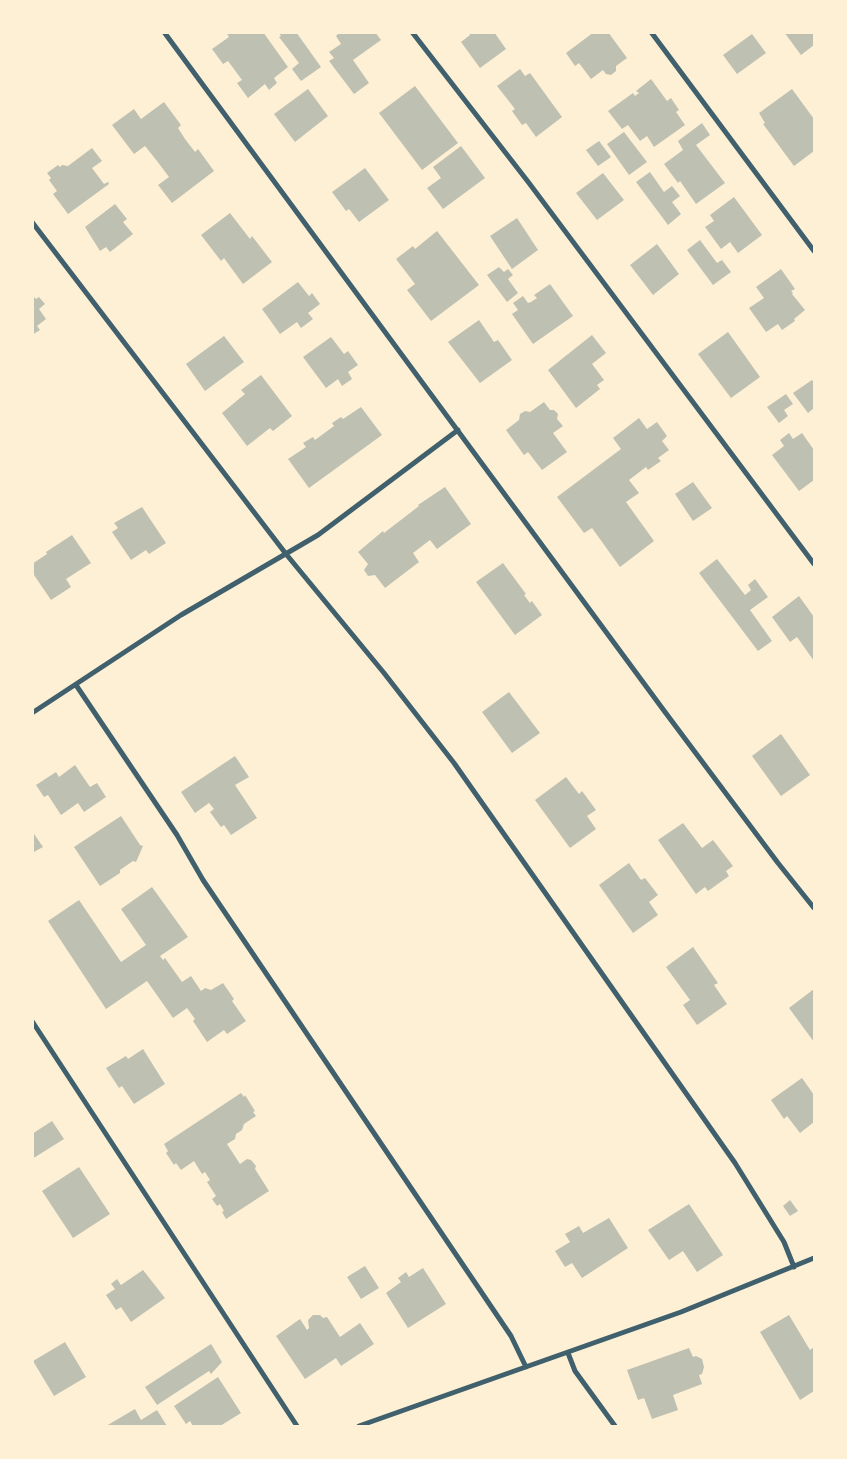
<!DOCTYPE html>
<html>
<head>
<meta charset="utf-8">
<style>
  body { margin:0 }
  #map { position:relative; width:847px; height:1459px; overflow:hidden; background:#fdf0d5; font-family:"Varela Round",sans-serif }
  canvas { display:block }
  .frame { position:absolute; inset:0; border:34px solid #fdf0d5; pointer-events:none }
</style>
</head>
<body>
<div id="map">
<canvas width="847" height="1459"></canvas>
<div class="frame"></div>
</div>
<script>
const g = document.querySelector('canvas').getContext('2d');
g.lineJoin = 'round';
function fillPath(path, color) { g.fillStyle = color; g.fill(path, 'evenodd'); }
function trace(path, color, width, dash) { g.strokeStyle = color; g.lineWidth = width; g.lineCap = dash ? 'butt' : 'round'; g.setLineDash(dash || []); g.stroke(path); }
fillPath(new Path2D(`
  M226 32H263L288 67 274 78 277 83 269 90 265 84 248 98 237 83 242 80 228 61 223 64 212 49 229 37Z
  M278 32H296L321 67 301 81 292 69 299 63 279 37 281 36Z
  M340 32H375L381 40 353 60 369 83 354 94 329 61 334 58 329 52 341 44 336 36Z
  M469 32H494L506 49 480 68 461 42 470 35Z
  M594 32H608L627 58 616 66V71L611 75 606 74 603 70 591 79 579 63 575 66 566 53Z
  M784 32H814V45L801 55Z
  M752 34 766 53 737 74 723 55Z
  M520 69 525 76 530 73 562 117 536 137 526 123 522 125 512 111 515 109 497 86Z
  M651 79 667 101 671 98 679 110 676 112 685 125 654 147 647 136 640 141 628 125 622 129 608 111 633 93 635 96 639 93 636 91Z
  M415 86 458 143 422 170 379 113Z
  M308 89 328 116 295 142 274 114Z
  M792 89 814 119V151L794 166 763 124 765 123 759 113Z
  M164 102 181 125 178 128 185 139 195 152 198 149 214 171 172 203 158 185 169 177 157 161 145 146 134 154 112 125 134 109 141 119Z
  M702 123 710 135 696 145 725 183 696 204 680 181 678 183 664 164 683 150 678 141Z
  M624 132 647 162 629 175 607 144Z
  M599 141 611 157 598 166 586 150Z
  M461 146 485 178 443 209 427 188 441 178 433 167Z
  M92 148 102 161 92 168 104 184 108 182 109 184 68 214 53 194 57 191 49 180 51 178 47 173 58 165 60 167 62 165 68 166Z
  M365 168 389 200 359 222 349 209 346 211 332 192Z
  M650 172 664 192 672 186 680 196 672 202 681 214 668 225 636 182Z
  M603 173 624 200 597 220 576 193Z
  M734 197 762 235 738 253 730 242 721 249 705 227 714 221 710 215Z
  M115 204 127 219 123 222 133 234 110 252 106 247 100 251 85 227Z
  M230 213 250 239 252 236 272 262 243 284 224 258 221 261 201 235Z
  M517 218 538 250 512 269 490 236Z
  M437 231 479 285 431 321 407 290 415 284 396 259 413 246 415 249Z
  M700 240 717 263 722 260 731 272 713 285 687 250Z
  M657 244 679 274 653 295 630 265Z
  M499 267 504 272 508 269 513 275 508 279 518 293 507 302 487 275Z
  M781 269 795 289 791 291 793 293 792 294 805 310 794 319 795 321 782 330 778 324 766 332 749 308 764 298 756 287Z
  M298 282 309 296 312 293 320 304 308 313 313 319 301 328 297 322 280 334 262 309Z
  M550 284 573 316 533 344 512 314 518 310 513 303 523 296 528 303 531 302 537 298 534 295Z
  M32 295 36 299 39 297 45 304 39 309 46 319 37 326 40 330 32 335Z
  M479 320 494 342 498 340 512 360 480 383 448 342Z
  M728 332 760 377 731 398 698 354Z
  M592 335 606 353 592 364 604 380 597 385 600 389 576 408 548 370Z
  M224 336 244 362 205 391 186 364Z
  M331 337 344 354 348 351 358 365 348 372 352 379 342 386 338 379 326 388 303 357Z
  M261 375 292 416 273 431 270 428 247 446 222 413 245 394 241 390Z
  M812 380 814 383V408L808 413 793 393Z
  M786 394 793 404 784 410 788 416 779 423 767 407Z
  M544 402 550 410H554L558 414 557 419 563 426 553 433 567 452 542 470 528 452 524 455 506 430 519 420 520 414 525 411 530 412Z
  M361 407 382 435 309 488 288 459 306 447 303 443 313 437 315 440 334 426 332 423 341 417 343 419Z
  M639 418 647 429 657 422 667 436 662 441 669 450 658 458 661 461 648 470 646 467 629 480 639 493 626 502 654 541 620 567 592 528 584 533 557 497 621 449 613 438Z
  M789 433 793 439 802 433 814 450V480L799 491 772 455 784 446 780 440Z
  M693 482 712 508 693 521 675 494Z
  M445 487 471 524 437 549 430 540 413 553 419 562 385 588 375 575 368 576 364 570 368 564 358 552 383 531 384 533 419 506 418 505Z
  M142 507 166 543 149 554 146 550 131 560 112 532 118 528 114 523Z
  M72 535 91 563 66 579 71 587 51 600 32 572V564L47 554 46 552Z
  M717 559 745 595 751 590 748 585 755 579 768 597 750 610 772 641 758 651 699 573Z
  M503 563 526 594 524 595 530 603 532 601 542 615 515 635 476 582Z
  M799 596 814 617V661L797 637 790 642 772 617Z
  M509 692 540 733 512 753 482 712Z
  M781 734 810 775 781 796 752 756Z
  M235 756 249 777 235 785 257 818 231 835 224 825 221 827 210 812 214 809 209 803 195 813 181 792Z
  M75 765 90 787 97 783 106 797 84 812 78 803 61 815 48 795 44 797 36 785 56 772 59 777Z
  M566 777 579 794 582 791 596 810 587 816 596 829 570 848 535 800Z
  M121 816 140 845 143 846 136 862 133 861 120 870V873L100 886 74 847Z
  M683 823 702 848 713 840 733 866 726 871 729 876 708 891 705 887 696 894 658 840Z
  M32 831 43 847 32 853Z
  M629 863 641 880 645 878 658 895 649 902 658 915 633 933 599 885Z
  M152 887 188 937 160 956 163 960 165 958 182 982 191 976 201 991 205 988 211 990 223 983 234 999 232 1001 246 1021 227 1034 224 1030 207 1042 193 1021 195 1019 187 1008 173 1018 147 981 106 1009 48 921 79 900 121 962 146 945 121 909Z
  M693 947 718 983 714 985 727 1004 697 1025 683 1005 690 1000 666 967Z
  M814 989V1042L789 1008Z
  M143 1049 165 1084 134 1104 122 1086 119 1088 106 1068 126 1056 128 1059Z
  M802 1078 814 1095V1122L800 1133 787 1116 784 1119 771 1100Z
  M241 1093 244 1097 245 1095 255 1111 253 1112 256 1116 244 1124 242 1130 236 1134 235 1139 227 1144 240 1164 247 1159 251 1160 256 1166 255 1169 269 1191 226 1219 222 1212 224 1211 220 1204 217 1206 212 1199 216 1196 207 1182 210 1180 205 1172 202 1174 194 1161 181 1170 176 1163 174 1165 166 1153 168 1151 164 1144Z
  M52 1121 64 1139 32 1159V1134Z
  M79 1167 110 1214 73 1238 42 1191Z
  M790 1200 798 1211 790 1216 783 1206Z
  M689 1204 723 1255 697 1272 683 1251 669 1260 648 1230Z
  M609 1218 628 1248 582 1278 572 1263 565 1267 555 1251 570 1242 565 1234 579 1226 583 1233Z
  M365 1266 379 1288 361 1299 347 1277Z
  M423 1268 446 1304 408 1328 386 1293 401 1282 398 1278 406 1272 409 1277Z
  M143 1270 165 1298 131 1322 121 1307 116 1310 106 1295 115 1289 111 1284 117 1279 121 1285Z
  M313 1315H320L323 1318 327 1317 340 1337 360 1323 374 1344 341 1366 336 1358 305 1379 276 1336 300 1319 307 1330 309 1328 308 1320Z
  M789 1315 810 1350 814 1347V1377L813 1378 814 1381V1391L800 1400 760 1332Z
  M65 1342 86 1377 54 1396 33 1361Z
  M211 1344 222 1362 211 1374 209 1371 157 1405 145 1387Z
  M689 1348 693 1357 696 1356 702 1359 704 1367 702 1374 699 1375 702 1384 673 1395 678 1410 652 1419 644 1398 638 1400 627 1370Z
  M218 1377 241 1413 220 1426H193L190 1421 186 1424 174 1406Z
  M135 1409 141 1420 157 1410 167 1426H106Z`), '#bec0b2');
trace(new Path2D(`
  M164 32 665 712 778 863 814 908
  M412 32 529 183 814 564
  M651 32 814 251
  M32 222 286 554 384 673 454 763 735 1163 784 1242 794 1267
  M76 685 177 835 203 880 511 1336 526 1367
  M32 713 181 615 318 535 458 430
  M32 1021 297 1426
  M568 1353 575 1371 615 1426
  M359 1426 681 1312 814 1258`), '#3f606c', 5);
</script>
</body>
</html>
